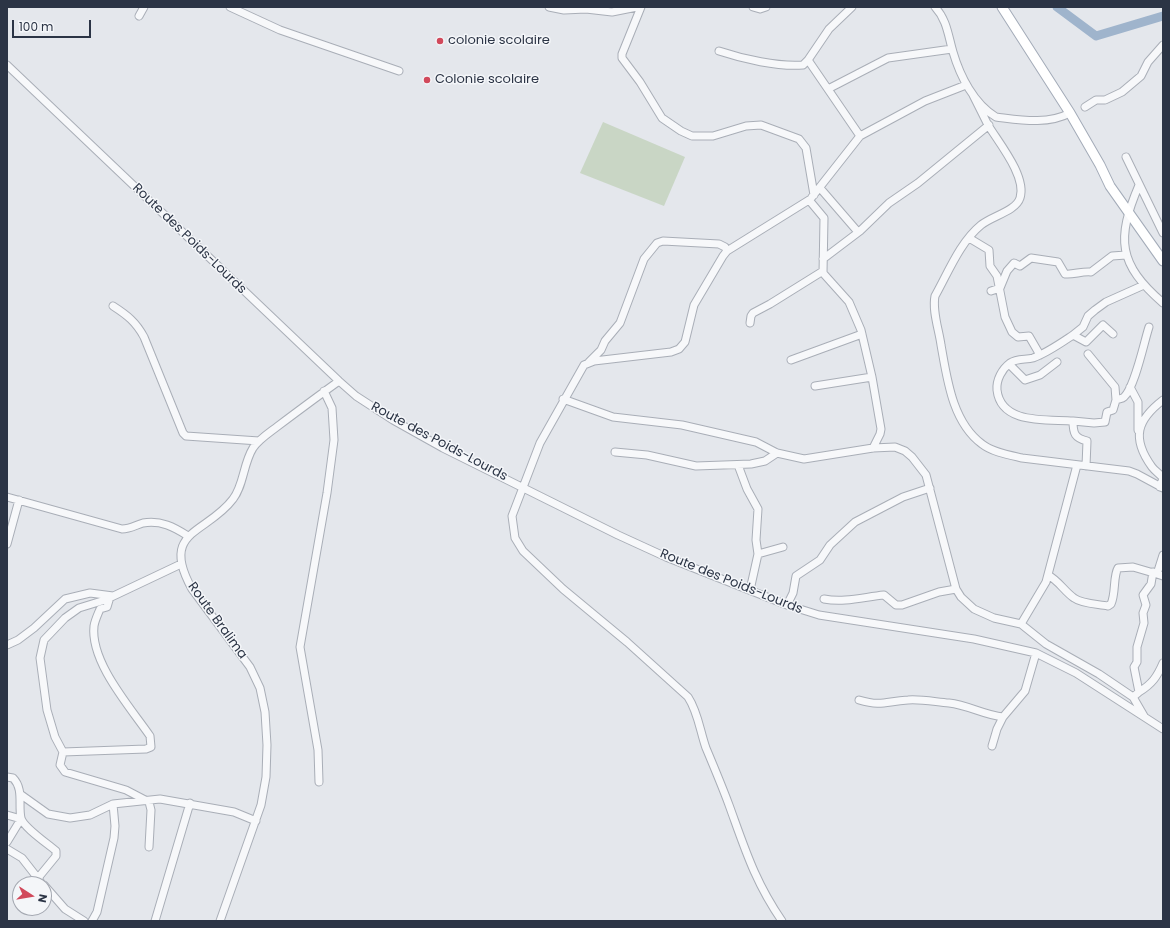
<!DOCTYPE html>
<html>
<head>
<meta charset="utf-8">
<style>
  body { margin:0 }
  #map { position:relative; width:1170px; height:928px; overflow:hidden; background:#e4e7ec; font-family:Poppins,sans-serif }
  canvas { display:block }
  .frame { position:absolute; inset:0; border:8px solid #2b3445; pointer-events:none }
  .north { position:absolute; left:12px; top:876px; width:40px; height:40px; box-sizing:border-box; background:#f4f6f9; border:1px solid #a4a8b1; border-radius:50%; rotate:102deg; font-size:11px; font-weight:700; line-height:16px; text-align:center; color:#2b3445 }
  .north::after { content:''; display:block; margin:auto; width:14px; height:18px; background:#d1495b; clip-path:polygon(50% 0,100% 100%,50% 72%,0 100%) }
  .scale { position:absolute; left:12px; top:20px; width:79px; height:18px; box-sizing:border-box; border:2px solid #2b3445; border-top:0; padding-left:5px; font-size:12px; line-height:14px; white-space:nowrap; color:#2b3445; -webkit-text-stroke:3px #f4f6f9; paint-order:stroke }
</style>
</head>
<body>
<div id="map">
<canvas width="1170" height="928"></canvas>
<div class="frame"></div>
<div class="north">N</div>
<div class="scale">100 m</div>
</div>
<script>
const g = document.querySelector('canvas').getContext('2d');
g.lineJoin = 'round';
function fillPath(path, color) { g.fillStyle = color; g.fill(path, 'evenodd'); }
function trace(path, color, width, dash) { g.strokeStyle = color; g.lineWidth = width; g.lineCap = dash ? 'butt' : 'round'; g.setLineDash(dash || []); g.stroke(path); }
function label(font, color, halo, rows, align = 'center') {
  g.font = font + ' Poppins,sans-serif'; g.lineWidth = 3; g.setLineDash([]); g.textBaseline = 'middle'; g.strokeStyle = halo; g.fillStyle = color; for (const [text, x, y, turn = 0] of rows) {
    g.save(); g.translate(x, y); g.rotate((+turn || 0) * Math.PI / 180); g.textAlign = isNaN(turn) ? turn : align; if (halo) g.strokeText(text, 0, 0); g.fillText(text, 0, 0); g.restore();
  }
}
fillPath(new Path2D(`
  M603 122 685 157 664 206 580 173Z`), '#c9d6c5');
trace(new Path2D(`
  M1057 7 1096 36 1163 16`), '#9fb4cc', 9);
const minor = new Path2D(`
  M230 7 280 30 399 71
  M549 7 564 10 586 9 612 12 637 7
  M641 7 622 54V58L640 82 662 118 681 131 692 136H713L746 126 761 125 799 139 806 148 814 195
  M753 7 760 9 766 7
  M935 7C947 20 948 35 953 52 960 76 974 104 996 117 1021 120 1047 125 1070 113
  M139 16 144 7
  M719 51C743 59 778 67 803 65L808 60
  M7 65 339 381 356 396 393 420 443 448 618 535 666 557 787 605 819 615 974 639 1036 653 1076 673 1163 729
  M828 89 888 58 952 49
  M973 95C978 105 983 115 988 125 999 143 1027 177 1020 198 1016 211 992 216 981 225 960 242 948 273 935 296 932 311 939 330 941 345 947 378 952 422 982 444 992 452 1009 455 1022 458L1129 471 1137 474 1163 488
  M1085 107 1096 100H1105L1122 92 1141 76 1148 62 1163 45
  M860 136 925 101 966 85
  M1126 157 1163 233
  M1139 185C1116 239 1118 264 1163 303
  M820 188 858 232
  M812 197 860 136 808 60 829 29 852 7
  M969 238 989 250 990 266 997 276 1005 317 1012 332 1018 337 1029 336 1040 355
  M823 259 860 231 889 203 918 183 989 125
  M991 291 1000 288 1007 271 1014 263 1020 266 1031 258 1058 262 1065 274C1073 275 1082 271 1091 272L1112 256 1126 255
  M113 306C127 315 136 322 144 337L183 433 186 436 259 441
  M750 323 751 316 753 313 770 304 823 271
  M1073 335 1083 327 1088 316 1095 310 1106 302 1144 285
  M1088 354 1115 387 1116 400
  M791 360 862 334
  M589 362 601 350 605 341 620 323 644 259 657 243 663 241 719 244 725 247 727 251
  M1009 364 1025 380 1040 375 1057 362
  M815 386 872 377
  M1130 387 1138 402V430
  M563 399 613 417 682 425 756 442 777 453 804 459 873 448 895 447 905 451 912 457 926 475 956 589 961 597 974 609 994 618 1021 624 1046 644 1099 674 1133 697 1144 716
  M1163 400C1137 420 1131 438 1152 467 1155 471 1160 474 1163 478L1160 487 1163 488
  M1073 421 1094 423 1105 422 1107 412 1113 410 1116 400C1118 399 1122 399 1124 397 1135 387 1144 342 1149 327
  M615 452 647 455 696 466 751 464 765 461 777 453
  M738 465 747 489 758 509 756 540 758 554
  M1086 466 1087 441C1075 438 1073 434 1073 421 1047 419 1001 425 997 390 996 380 1002 369 1010 363 1017 358 1026 360 1033 358 1047 353 1061 343 1073 335L1086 342 1103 325 1113 334
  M7 497 122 529C130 529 136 525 143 523 161 520 174 527 188 536
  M7 544 19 500
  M1163 555 1157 574 1163 576
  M1048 575C1059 581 1064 591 1074 598 1082 604 1098 604 1108 606L1111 604C1116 593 1113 576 1118 568L1133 567 1157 574
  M750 590 758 554 783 547
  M110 597 107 607 100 609C98 614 95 620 94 626 90 662 130 707 150 736L151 747 146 749 63 752 55 737 47 710 40 658 44 640 65 618 79 608 105 600 181 564
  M824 599C844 603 864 597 884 595L896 605H902L939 592 956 589
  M787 605 793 593 796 576 820 560 830 545 855 522 903 497 930 488
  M1021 624 1046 582 1077 465
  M7 645 18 640 34 628 65 599 90 593 113 596
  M1139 692C1152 684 1157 677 1163 663
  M1133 697 1139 692 1134 667 1137 662V647L1144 623 1143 613 1146 605 1143 595 1151 584 1153 572
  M859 700C883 707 886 701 908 700 921 699 936 702 949 703 968 705 984 715 1003 717
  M992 746 997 729 1003 717 1025 691 1036 653
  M63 752 60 765 65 772 126 790 149 802 151 810 149 847
  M7 777 13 778C24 789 18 805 21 818 23 827 48 844 56 851V856L38 878
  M319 782 318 750 300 647 327 493 334 440 332 408 324 391
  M20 794 48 814 70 818 90 815 113 804 160 799 234 812 256 821
  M7 815 21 819 7 842
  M7 849 22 858 40 881
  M44 885 65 909 84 921
  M92 921 97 912 114 838 115 826 113 804
  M155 921 190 803
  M220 921 261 805 266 777 267 745 265 712 260 688 250 667 192 589C159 530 207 534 233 499 244 485 243 464 253 448 259 439 269 433 278 426 298 411 318 396 339 381
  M782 921C755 882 745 849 729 805 722 786 714 767 706 748 700 731 698 712 688 697L627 642 563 589 523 551 515 538 512 516 540 443 584 365 594 361 671 352 679 349 685 342 694 305 723 256 727 251 809 200 824 218 823 273 849 302 861 330 872 377 881 429 880 434 873 448`);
const major = new Path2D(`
  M1002 7 1070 113 1100 165 1110 186 1163 261`);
trace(minor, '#a9aeb7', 9);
trace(major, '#a3abb8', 11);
trace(minor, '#f7f8fa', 7);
trace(major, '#fff', 9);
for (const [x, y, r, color] of [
  [440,41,4,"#d1495b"],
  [427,80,4,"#d1495b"]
]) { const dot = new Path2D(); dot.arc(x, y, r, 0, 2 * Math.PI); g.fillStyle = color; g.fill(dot); trace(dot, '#f4f6f9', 1.5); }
label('13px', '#2b3445', '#f4f6f9', [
  ["colonie scolaire",448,41],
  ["Colonie scolaire",435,80]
], 'left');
label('13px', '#2b3445', '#f4f6f9', [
  ["Route des Poids-Lourds",189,239,44],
  ["Route des Poids-Lourds",439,442,28],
  ["Route des Poids-Lourds",731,582,22],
  ["Route Bralima",217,621,54]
]);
</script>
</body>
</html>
